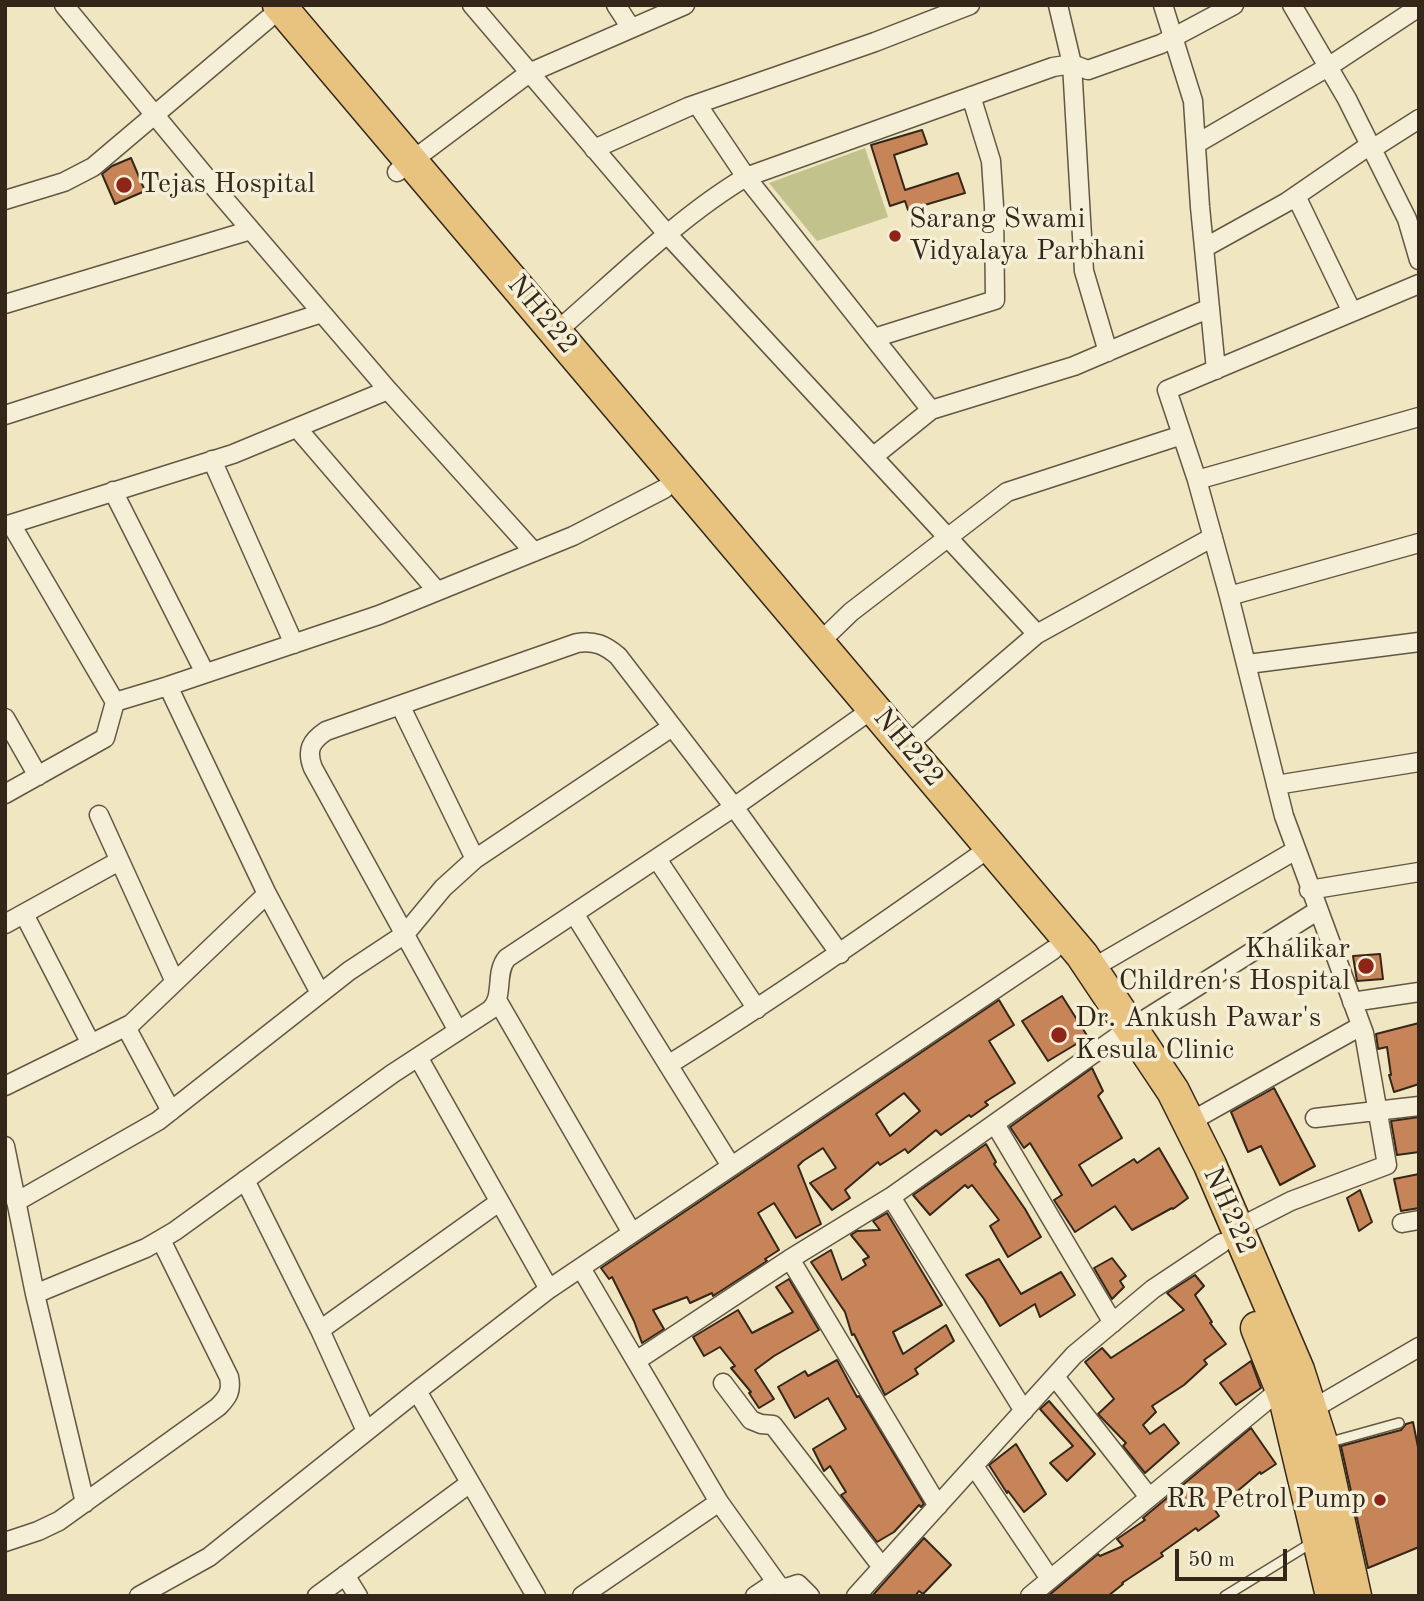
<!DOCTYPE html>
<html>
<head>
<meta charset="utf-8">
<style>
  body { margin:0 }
  #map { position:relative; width:1424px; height:1601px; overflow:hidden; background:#f0e6c1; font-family:"Old Standard TT",serif }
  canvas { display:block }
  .frame { position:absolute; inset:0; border:7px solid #34271a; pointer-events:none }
  .scale { position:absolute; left:1175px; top:1549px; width:112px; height:32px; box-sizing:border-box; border:4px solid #34271a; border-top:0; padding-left:9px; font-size:21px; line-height:24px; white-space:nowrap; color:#34271a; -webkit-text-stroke:5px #f5efd7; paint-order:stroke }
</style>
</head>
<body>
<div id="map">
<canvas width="1424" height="1601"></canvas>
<div class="frame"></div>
<div class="scale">50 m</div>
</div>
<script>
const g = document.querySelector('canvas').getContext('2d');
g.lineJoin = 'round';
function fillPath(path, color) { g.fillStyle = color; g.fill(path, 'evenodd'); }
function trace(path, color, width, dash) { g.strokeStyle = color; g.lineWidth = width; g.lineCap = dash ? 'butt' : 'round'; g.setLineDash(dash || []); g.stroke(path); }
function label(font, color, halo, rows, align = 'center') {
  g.font = font + ' "Old Standard TT",serif'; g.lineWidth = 7; g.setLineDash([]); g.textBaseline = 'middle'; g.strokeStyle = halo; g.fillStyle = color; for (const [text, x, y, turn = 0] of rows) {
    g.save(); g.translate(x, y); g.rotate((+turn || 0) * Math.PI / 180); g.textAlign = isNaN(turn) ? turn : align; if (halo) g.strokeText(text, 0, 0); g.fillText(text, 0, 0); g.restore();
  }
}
fillPath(new Path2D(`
  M865 148 888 217 817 241 769 183Z`), '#c2c28d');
const building = new Path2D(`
  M922 130 927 144 894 155 905 190 958 173 965 193 908 210 905 201 890 206 871 145Z
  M131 158 145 191 115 204 102 174 112 166Z
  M1380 954 1383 979 1357 981 1353 956Z
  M1062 996 1088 1037 1048 1061 1022 1021Z
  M999 1000 1014 1025 989 1041 1015 1083 985 1102 988 1105 971 1117 969 1115 941 1135 936 1130 908 1153 905 1149 880 1165 878 1162 845 1190 850 1198 832 1210 810 1183 836 1168 823 1148 803 1161 798 1166 821 1224 796 1238 774 1203 758 1213 779 1250 765 1259 767 1261 713 1296 712 1293 690 1303 687 1297 653 1310 664 1329 642 1343 634 1321 612 1277 609 1279 601 1268ZM904 1093 920 1111 890 1136 876 1114Z
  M1419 1023V1084L1394 1092 1389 1075H1391L1387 1047 1378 1049 1376 1034Z
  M1092 1068 1103 1091 1098 1096 1122 1138 1079 1165 1092 1186 1134 1159 1137 1163 1159 1148 1188 1198 1173 1209 1172 1208 1132 1230 1115 1206 1075 1232 1054 1200 1062 1195 1030 1143 1024 1148 1010 1127Z
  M1274 1088 1315 1166 1280 1185 1261 1146 1248 1152 1231 1112Z
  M1419 1117V1152L1397 1155 1391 1121Z
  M986 1144 996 1162 994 1164 1025 1209 1041 1237 1008 1257 990 1226 999 1220 972 1185 968 1188 965 1185 930 1215 913 1195Z
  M1419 1174V1208L1401 1211 1394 1179Z
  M1360 1190 1372 1222 1359 1231 1347 1198Z
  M887 1213 942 1305 893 1332 903 1354 946 1325 954 1341 915 1369 918 1374 885 1395 854 1334 852 1335 845 1312 811 1262 831 1250 842 1280 866 1265 863 1260 869 1257 851 1235 857 1231 880 1230 873 1221Z
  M1112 1258 1126 1276 1120 1281 1124 1287 1112 1299 1094 1268Z
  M999 1259 1021 1294 1061 1272 1075 1295 1040 1317 1035 1304 1000 1326 984 1299 966 1275Z
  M1195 1275 1204 1286 1195 1295 1212 1322 1210 1323 1226 1344 1204 1360 1207 1364 1184 1385 1152 1406 1156 1412 1143 1425 1150 1434 1164 1424 1179 1443 1145 1473 1123 1446 1126 1443 1098 1414 1114 1399 1085 1362 1102 1348 1111 1358 1184 1310 1167 1293Z
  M789 1279 819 1330 774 1356 755 1370 774 1399 759 1408 749 1393 751 1392 731 1368 735 1366 720 1347 704 1356 693 1337 738 1310 752 1333 793 1312 776 1287Z
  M837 1360 857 1397 859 1396 924 1504 921 1507 919 1505 894 1532 877 1542 841 1495 846 1492 830 1466 824 1471 813 1449 846 1429 828 1398 795 1418 778 1387 805 1371 808 1376Z
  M1251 1361 1261 1388 1236 1405 1220 1383Z
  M1049 1401 1095 1454 1067 1481 1050 1463 1073 1446 1040 1409Z
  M1413 1422 1419 1452V1547L1368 1568 1341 1446 1401 1430 1406 1424Z
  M1251 1428 1276 1464 1261 1474 1260 1472 1215 1510 1219 1516 1198 1531 1196 1528 1161 1553 1163 1556 1122 1583 1123 1584 1108 1596H1048L1098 1554 1100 1556 1123 1546 1117 1539 1145 1520 1143 1518Z
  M1016 1444 1046 1494 1024 1512 1008 1491 1007 1493 989 1465Z
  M924 1538 951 1565 923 1594 919 1591 915 1596H872Z`);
fillPath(building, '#c68458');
trace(building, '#34271a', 2);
const lane = new Path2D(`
  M1327 1443 1399 1423
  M1225 1596 1313 1542`);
const street = new Path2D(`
  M64 5 215 188 388 390
  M472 5 668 235 1037 634
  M616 5 631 28
  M1058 5 1072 64 1084 271 1108 352
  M1163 5 1193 101 1200 207 1216 370
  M1292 5 1347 99 1407 219 1419 260
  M697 104 746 177 931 410
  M1196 144 1328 67 1419 7
  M594 149 688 107 875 42 970 5
  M1372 149 1419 119
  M397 172 529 73 685 5
  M1296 196 1352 312
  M5 200 64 182 93 167 268 19
  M1204 248 1287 202 1370 145
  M5 304 251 230
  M556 332C615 281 680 216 746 177L1053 67 1072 64 1088 70 1161 44 1234 5
  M874 338 995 300 994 206 991 161 971 96
  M5 415 322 313
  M297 428 437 591
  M874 456 931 410 1074 366 1210 308
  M212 460 294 644
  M1197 480 1419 417
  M113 491 205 673
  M1229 596 1419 543
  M819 643 851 612 1007 492 1182 435
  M1248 664 1419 642
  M115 702 11 524 233 454 388 390 534 552
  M400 705 475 859
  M5 718 38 776
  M906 746 1037 634 1213 537
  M1276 785 1419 762
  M5 794 105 738 115 702 168 686 379 615 573 536 664 489
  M99 815 175 982
  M657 859 757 1009
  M1309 890 1419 872
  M267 894 320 993
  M24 914 91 1044
  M575 915 731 1166
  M5 924 119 861
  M1091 969 1296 850
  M497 1000 632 1233
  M1352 1002 1419 992
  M126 1027 171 1111
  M458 1031 313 768C306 750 311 741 326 731L577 643C594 640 605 645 618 656L734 807 840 954
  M418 1057 549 1289
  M668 1065C774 999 876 928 978 856
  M5 1086 131 1024 267 894 168 686
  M1315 1118 1419 1106
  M1188 1123 1361 1026
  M995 1124 1113 1323
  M5 1146 35 1294 85 1503
  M245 1180 320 1330 366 1431
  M891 1197 1024 1411
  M16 1202 158 1121 349 971 405 934 443 888 475 859 672 727
  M1402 1223 1419 1220
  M1238 1228 1291 1201 1387 1165 1364 1033 1284 816 1229 596 1197 480 1167 390 1419 284
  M790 1259 938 1506
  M581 1268 719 1502 779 1586 786 1588 798 1584 810 1596
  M35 1294 146 1248 175 1231 392 1074 490 1010C505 997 494 973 507 958L734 807 874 708
  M320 1330 499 1202
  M636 1361 790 1259 891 1197 1117 1037 1317 911
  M1055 1377 1149 1497
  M723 1383 751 1420 761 1424 773 1425 882 1567
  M417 1391 536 1596
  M1304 1414 1419 1347
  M974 1466 1050 1579
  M5 1542 38 1531 59 1521 218 1407C228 1397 232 1391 229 1377L161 1240
  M345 1575 358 1596
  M139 1596 209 1557 417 1391 549 1289 1053 950
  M317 1596 470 1483
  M582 1596 719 1502
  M755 1596 776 1582
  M856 1596 1074 1355 1153 1289 1222 1243
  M1030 1596 1282 1388`);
const highway = new Path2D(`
  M279 5 1082 955 1173 1091 1210 1165 1298 1370 1322 1445 1355 1596
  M1257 1328 1285 1398 1332 1596`);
trace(lane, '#635744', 12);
trace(street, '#635744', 21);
trace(highway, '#34271a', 35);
trace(lane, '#f5efd7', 9);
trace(street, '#f5efd7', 18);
trace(highway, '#e8c380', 32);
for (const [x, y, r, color] of [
  [124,185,9,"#8f2418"],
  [895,236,7,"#8f2418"],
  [1366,966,9,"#8f2418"],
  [1059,1035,9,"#8f2418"],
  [1380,1500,7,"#8f2418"]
]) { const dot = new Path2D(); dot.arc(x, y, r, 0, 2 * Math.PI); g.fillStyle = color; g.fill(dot); trace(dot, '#f5efd7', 2.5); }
label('28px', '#34271a', '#f5efd7', [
  ["Tejas Hospital",140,185],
  ["Sarang Swami",909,220],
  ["Vidyalaya Parbhani",909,252],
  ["Khalikar",1350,950,"right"],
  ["Children's Hospital",1350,982,"right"],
  ["Dr. Ankush Pawar's",1075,1019],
  ["Kesula Clinic",1075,1051],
  ["RR Petrol Pump",1366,1500,"right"]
], 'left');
label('28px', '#34271a', '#f5efd7', [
  ["NH222",542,315,50],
  ["NH222",908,748,50],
  ["NH222",1229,1211,66]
]);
</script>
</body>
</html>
